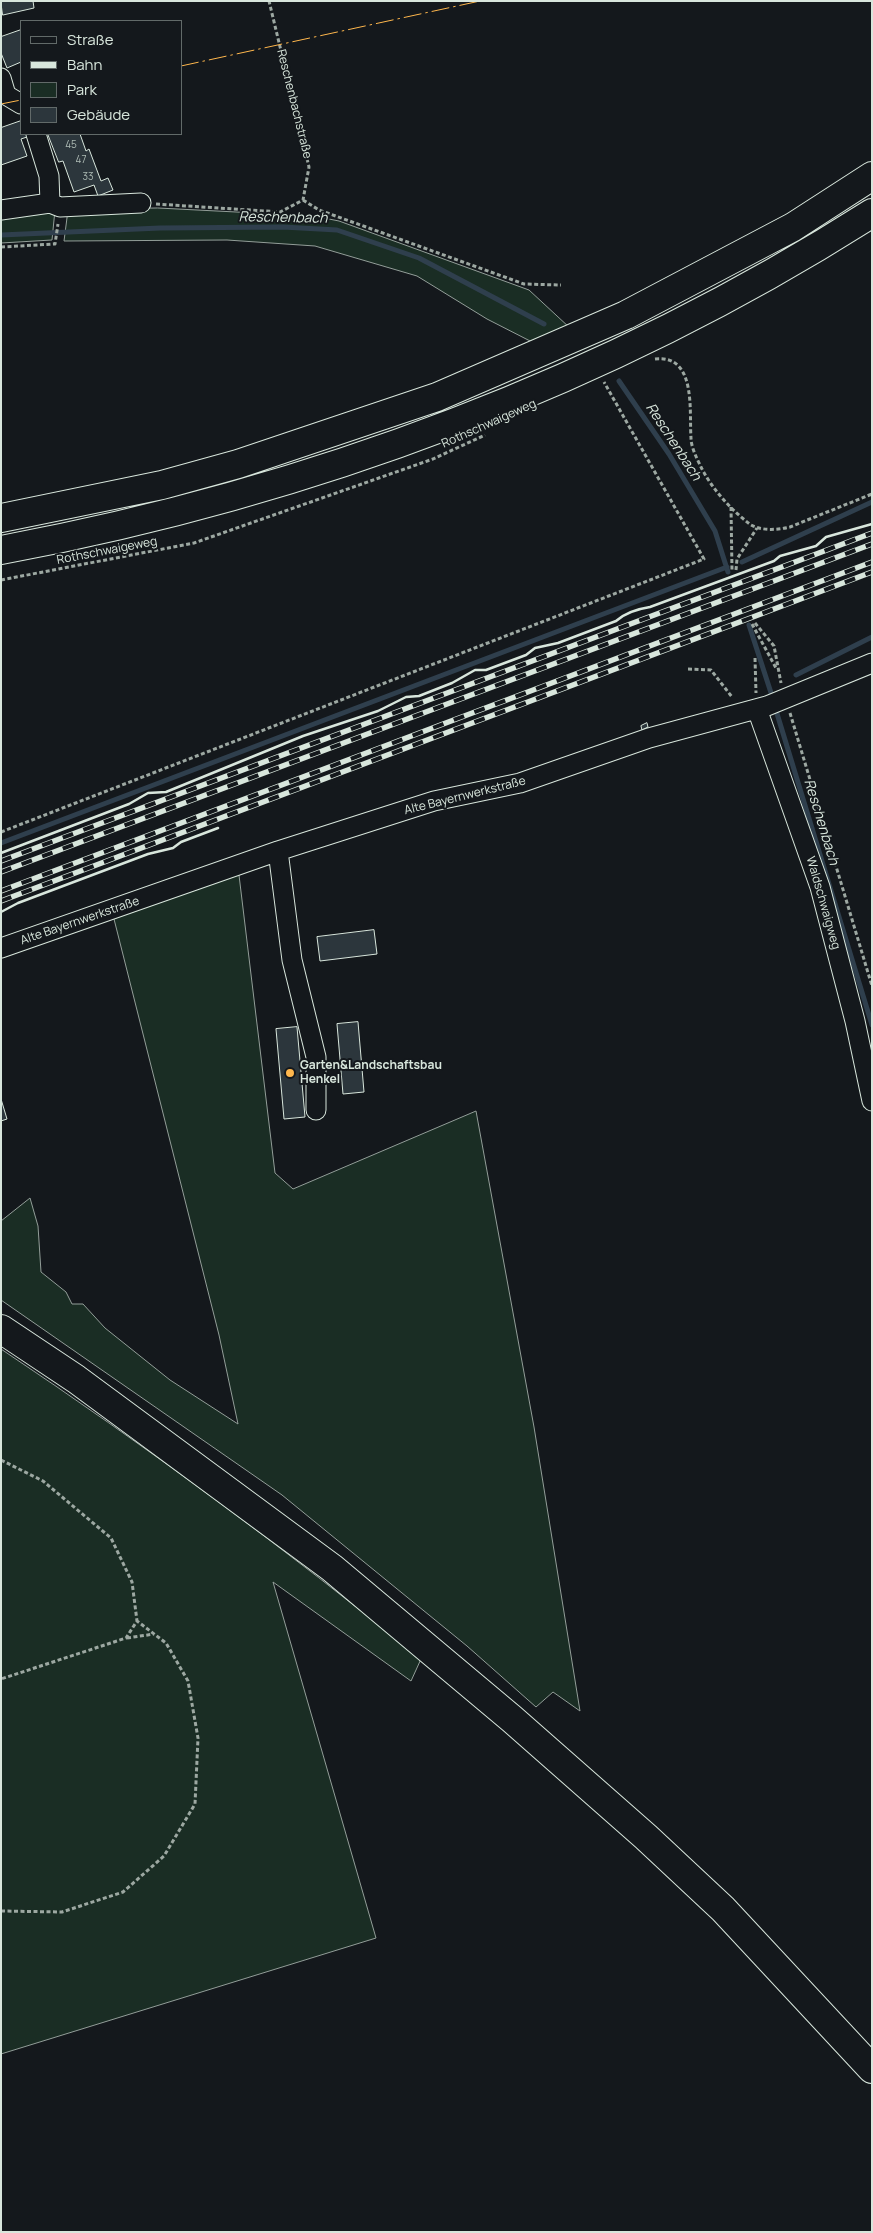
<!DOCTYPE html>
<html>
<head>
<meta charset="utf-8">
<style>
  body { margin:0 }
  #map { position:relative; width:873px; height:2233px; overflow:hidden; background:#14181c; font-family:Manrope,sans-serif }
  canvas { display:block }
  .frame { position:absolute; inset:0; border:2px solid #d8e6dc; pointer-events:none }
  .legend { position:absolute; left:20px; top:20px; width:162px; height:115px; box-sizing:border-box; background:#14181c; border:1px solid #626a69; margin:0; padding:6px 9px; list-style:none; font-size:15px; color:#d8e6dc }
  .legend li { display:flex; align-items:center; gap:10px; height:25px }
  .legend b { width:25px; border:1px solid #626a69 }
</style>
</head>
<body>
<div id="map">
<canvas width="873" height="2233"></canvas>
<div class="frame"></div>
<ul class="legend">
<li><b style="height:6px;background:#14181c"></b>Straße</li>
<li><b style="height:6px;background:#d8e6dc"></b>Bahn</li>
<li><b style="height:14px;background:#1a2d24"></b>Park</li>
<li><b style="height:14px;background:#2c363c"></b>Gebäude</li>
</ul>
</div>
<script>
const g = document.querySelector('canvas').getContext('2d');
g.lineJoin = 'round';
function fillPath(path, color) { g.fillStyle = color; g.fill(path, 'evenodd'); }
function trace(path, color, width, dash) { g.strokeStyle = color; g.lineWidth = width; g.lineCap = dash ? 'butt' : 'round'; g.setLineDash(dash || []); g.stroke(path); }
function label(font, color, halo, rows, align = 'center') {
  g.font = font + ' Manrope,sans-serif'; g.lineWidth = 4; g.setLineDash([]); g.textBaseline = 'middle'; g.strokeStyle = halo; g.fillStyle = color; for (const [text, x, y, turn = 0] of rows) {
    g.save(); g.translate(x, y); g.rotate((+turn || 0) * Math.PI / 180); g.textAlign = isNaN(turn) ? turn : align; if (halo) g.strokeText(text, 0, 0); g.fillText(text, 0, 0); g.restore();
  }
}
const green = new Path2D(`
  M158 208 314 216 339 221 529 290 570 328 536 344 487 319 417 276 315 246 227 240 64 241 68 210Z
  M55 210 52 240 1 243V219Z
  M239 875 275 1173 293 1189 476 1111 534 1427 580 1711 553 1692 536 1707 467 1646 282 1495 1 1300V1221L30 1198 38 1226 41 1272 66 1292 72 1304H83L105 1328 170 1380 238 1424 219 1335 114 919Z
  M1 1349C146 1446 286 1549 421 1659L411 1681 273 1582 376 1938 1 2054Z`);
fillPath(green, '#1a2d24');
trace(green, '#939e99', 1);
trace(new Path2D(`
  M1 235 160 228 283 227 337 230 419 258 544 324
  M619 381 669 454 715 531 728 572
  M742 562 872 502
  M749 625 773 699
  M796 675 872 637
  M775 707 872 1025
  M1 843 727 567`), '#2f3f4d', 5);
const building = new Path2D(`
  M1 1H33L34 8 3 15Z
  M21 30V62L7 68 1 53V37Z
  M21 121V134H26L27 137 21 139 27 156 1 165V128Z
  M48 134H80L86 151 89 149 101 181 108 178 113 190 98 196 94 185 74 192 63 161 59 162Z
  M647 723 648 727 642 730 641 726Z
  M374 930 377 954 320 961 317 937Z
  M358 1022 364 1092 343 1094 337 1024Z
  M297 1027 305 1117 284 1119 276 1029Z
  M1 1099 7 1119 1 1121Z`);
fillPath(building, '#2c363c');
trace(building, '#d8e6dc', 1);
const minor = new Path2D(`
  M1 78 6 95 21 104
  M36 134 49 176 50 203
  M1 210 50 203 60 207 141 203
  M757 709 820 887 855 1021 872 1101
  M278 851 292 960 316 1057V1110
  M1 948 278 851 434 801 520 783 649 738 767 706 872 663`);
const highway = new Path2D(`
  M1 518 162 485 238 464 437 397 626 315 793 227 872 176
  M1 550C308 493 609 381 872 213
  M1 1329 76 1379 332 1568 512 1719 646 1837 723 1909 872 2069`);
trace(minor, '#d8e6dc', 21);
trace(highway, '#d8e6dc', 30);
trace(new Path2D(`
  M303 200 319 210 524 284 561 285
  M156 204 280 212 303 200 309 167 269 1
  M1 247 55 244 58 224
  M655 359C697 354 689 412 691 438 691 447 697 459 701 467 712 489 731 510 751 525 762 531 777 530 790 527L872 494
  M731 507 732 571
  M736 570 737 559 757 528
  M1 580 194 543 433 459 485 435
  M755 623 774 646 781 683
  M752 624 776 668
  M755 658 756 693
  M688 669 711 670 732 697
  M790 713 872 986
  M1 832 704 559 604 382
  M1 1460 43 1481 111 1538 132 1582 137 1621 126 1638 1 1679
  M127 1638 154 1634
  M1 1911 62 1912 123 1892 164 1856 195 1804 198 1738 188 1681 166 1643 137 1621`), '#9da8a2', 3, [4, 2.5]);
trace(minor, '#14181c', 19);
trace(highway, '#14181c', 28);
const rail = new Path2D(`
  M1 861 872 533
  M1 872 872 544
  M1 891 872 562
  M1 901 872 572`);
trace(rail, '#d8e6dc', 5.5);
trace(rail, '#14181c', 4, [11]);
trace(new Path2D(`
  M1 853 129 804 148 793 166 792 303 736 378 711 406 697 419 696 452 683 475 670H486L526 655 535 648 558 643 616 621C626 612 637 609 650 607L774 561 780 556 816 546 826 537 872 524
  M1 912 18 903 148 854 173 848 181 842 218 828`), '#d8e6dc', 2.5);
trace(new Path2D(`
  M181 66 480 1
  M1 104 21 100`), '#ffb74d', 1, [18, 4, 2.5, 4]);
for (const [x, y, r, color] of [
  [290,1073,5,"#ffb74d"]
]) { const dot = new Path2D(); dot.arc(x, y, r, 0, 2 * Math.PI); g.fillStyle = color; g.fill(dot); trace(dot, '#14181c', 2); }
label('10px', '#adbab4', null, [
  ["45",71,145],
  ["47",81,160],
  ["33",88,177]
]);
label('12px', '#d8e6dc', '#14181c', [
  ["Reschenbachstraße",294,104,76],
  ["Rothschwaigeweg",489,424,-24],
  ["Rothschwaigeweg",107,551,-11],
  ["Alte Bayernwerkstraße",465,796,-14],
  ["Waldschwaigweg",823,903,74],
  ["Alte Bayernwerkstraße",80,921,-19]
]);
label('bold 12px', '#d8e6dc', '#14181c', [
  ["Garten&Landschaftsbau",300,1066],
  ["Henkel",300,1080]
], 'left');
label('italic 14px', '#d8e6dc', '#14181c', [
  ["Reschenbach",283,218,1],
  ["Reschenbach",673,442,57],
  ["Reschenbach",821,822,73]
]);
</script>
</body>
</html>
